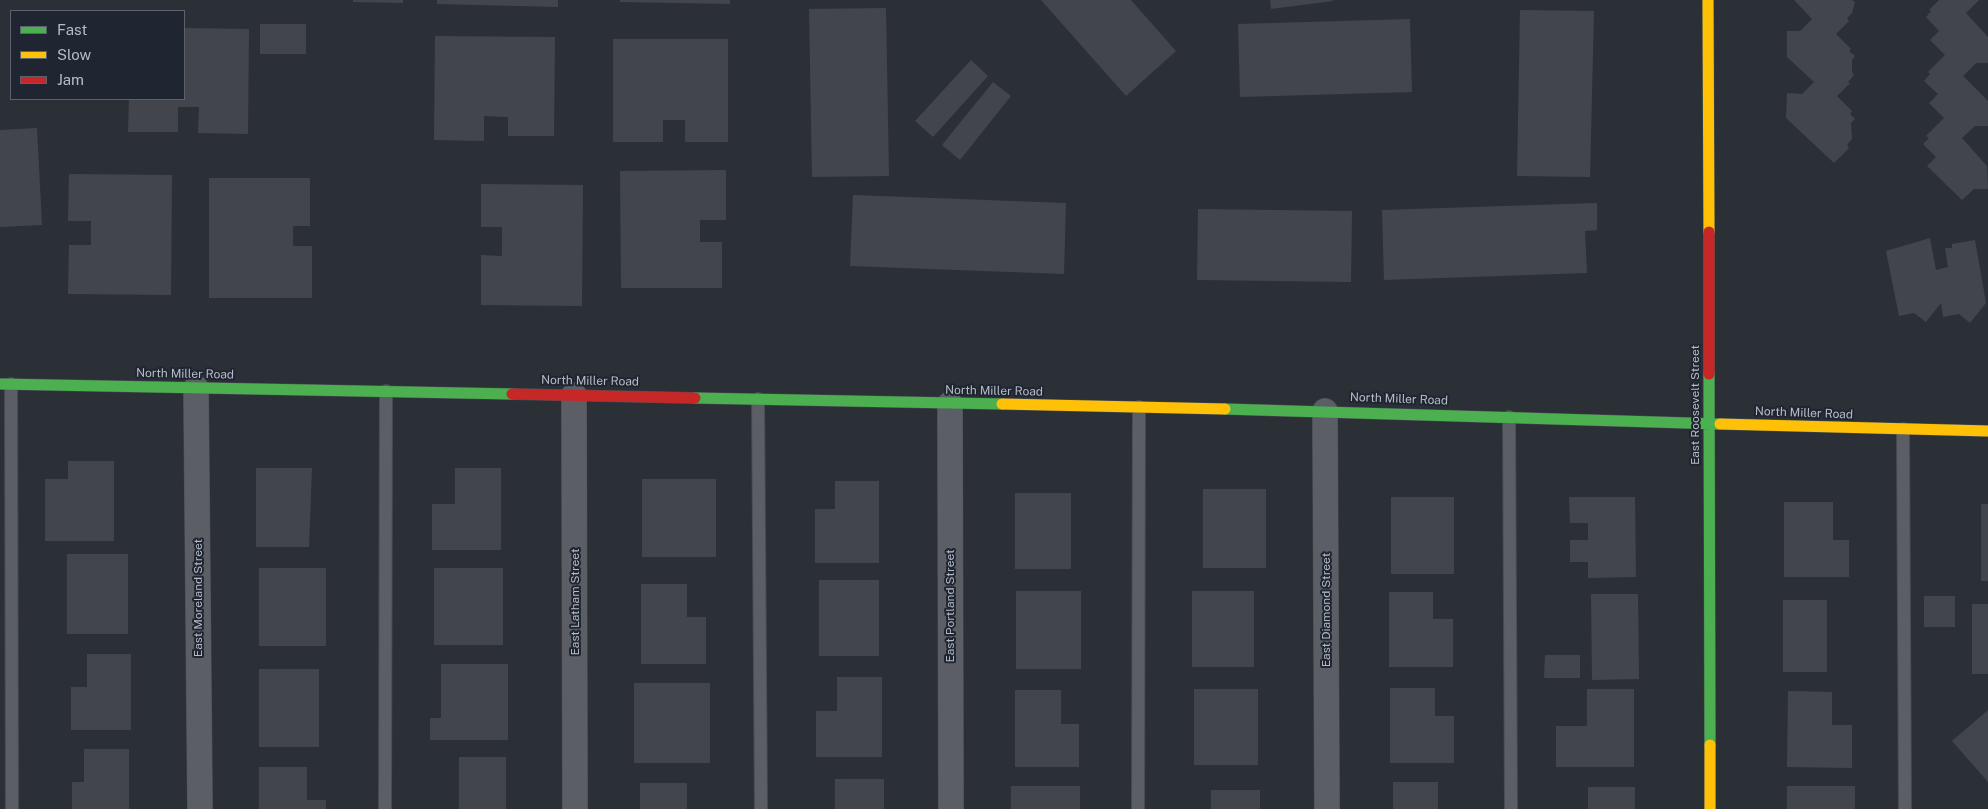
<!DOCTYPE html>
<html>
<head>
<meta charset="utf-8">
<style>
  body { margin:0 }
  #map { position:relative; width:1988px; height:809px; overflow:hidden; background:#2b3037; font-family:"Public Sans",sans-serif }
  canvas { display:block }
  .legend { position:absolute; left:10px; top:10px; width:175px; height:90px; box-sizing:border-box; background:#1f2631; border:1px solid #5b626d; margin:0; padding:6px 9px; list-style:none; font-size:15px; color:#b6bcc7 }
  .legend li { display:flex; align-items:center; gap:10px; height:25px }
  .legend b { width:25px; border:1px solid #5b626d }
</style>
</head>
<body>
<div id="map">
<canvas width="1988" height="809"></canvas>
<ul class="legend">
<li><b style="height:6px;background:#4caf50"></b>Fast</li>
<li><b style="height:6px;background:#ffc107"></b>Slow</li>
<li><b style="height:6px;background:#c62828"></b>Jam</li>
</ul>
</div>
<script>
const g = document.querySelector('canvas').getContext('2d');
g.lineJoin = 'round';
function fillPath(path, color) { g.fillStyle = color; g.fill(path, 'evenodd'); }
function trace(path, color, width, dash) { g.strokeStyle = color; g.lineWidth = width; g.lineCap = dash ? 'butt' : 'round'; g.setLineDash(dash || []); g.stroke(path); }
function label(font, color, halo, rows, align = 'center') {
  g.font = font + ' "Public Sans",sans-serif'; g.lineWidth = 4; g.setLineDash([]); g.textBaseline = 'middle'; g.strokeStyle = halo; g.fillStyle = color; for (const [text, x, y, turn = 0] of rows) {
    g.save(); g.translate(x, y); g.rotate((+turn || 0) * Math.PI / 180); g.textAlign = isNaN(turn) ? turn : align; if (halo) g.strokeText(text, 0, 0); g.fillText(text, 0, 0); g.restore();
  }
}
fillPath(new Path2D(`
  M353 0H403V3L353 2Z
  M437 0H558V7L437 4Z
  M620 0H730V4L620 2Z
  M1041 0H1131L1176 51 1126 96Z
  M1270 0H1333V1L1271 9Z
  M1794 0H1852L1855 2 1852 13 1847 18 1849 21 1836 34 1851 49 1849 51 1855 56 1852 60V72L1854 75 1848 82 1850 83 1837 96 1852 111 1850 114 1855 119 1851 123 1852 139 1847 145 1849 148 1834 163 1786 118 1787 93 1802 94 1814 82 1787 57V31H1800L1812 19Z
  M1939 0H1979L1966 13 1988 37V63H1976L1963 76 1988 101V126H1975L1962 138 1987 166 1988 189H1974L1962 200 1927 166 1936 157 1923 144 1929 138 1926 136 1944 118 1929 103 1938 94 1924 81 1930 74 1928 72 1945 55 1930 40 1939 31 1926 17 1931 11 1929 10Z
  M886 8 889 176 812 177 809 9Z
  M1520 10 1594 11 1590 177 1517 176Z
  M1410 19 1412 92 1240 97 1238 24Z
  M260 24H306V54H260Z
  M184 28 249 29 248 134 198 133 199 107H178V132H128L129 99H184Z
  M435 36 555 37 554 136H508V117L484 116V141L434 140Z
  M613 39H728V142H685V120H663V142H613Z
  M971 60 988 76 933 137 915 121Z
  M993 82 1011 96 960 160 942 145Z
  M37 128 42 225 0 227V130Z
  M726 170V220H700V242H722V288H621L620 171Z
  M69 174 172 175 171 295 68 294 69 245H91V221H68Z
  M209 178H310V226H293V246H312V298H209Z
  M481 184 583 185 582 306 481 305V255L502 256V227H481Z
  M853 195 1066 203 1064 274 850 266Z
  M1597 203V230L1585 231 1587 273 1384 280 1382 210Z
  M1198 209 1352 211 1351 282 1197 280Z
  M1930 238 1936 270 1948 267 1945 248H1952V244L1975 240 1986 303 1970 323 1959 314 1943 317 1941 303 1926 322 1914 313 1899 316 1886 251Z
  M68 461H114V541H45V479H68Z
  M256 468H312L309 547H256Z
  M455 468H501V550H432V504H455Z
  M642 479H716V557H642Z
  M835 481H879V563H815V509H835Z
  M1203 489H1266V568H1203Z
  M1015 493H1071V569H1015Z
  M1391 497H1454V574H1391Z
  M1569 497H1635L1636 577 1588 578V562H1570V540H1588V523H1570Z
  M1784 502H1833V540H1849V577H1784Z
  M1981 504H1988V581H1981Z
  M67 554H128V634H67Z
  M259 568H326V646H259Z
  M434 568H503V645H434Z
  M819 580H879V656H819Z
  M641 584H687V617H706V664H641Z
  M1016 591H1081V669H1016Z
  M1192 591H1254V667H1192Z
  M1389 592H1433V619H1453V667H1389Z
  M1591 594H1638L1639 679 1592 680Z
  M1924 596H1955V627H1924Z
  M1783 600H1827V672H1783Z
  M1972 604H1988V674H1972Z
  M87 654H131V730H71V687H87Z
  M1545 655H1580V678H1544Z
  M441 664H508V740H430V718H441Z
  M259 669H319V747H259Z
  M837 677H882V757H816V711H837Z
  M634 683H710V763H634Z
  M1390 688H1435V716H1454V763H1390Z
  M1194 689H1258V765H1194Z
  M1587 689H1634V767H1556V726H1587Z
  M1015 690H1061V724H1079V767H1015Z
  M1788 691 1832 692V725H1852V768L1787 767Z
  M1988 710V782L1952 741Z
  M84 749H129V809H72V782H84Z
  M459 757H506V809H459Z
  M259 767H307V800H326V809H259Z
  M835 779H884V809H835Z
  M1393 782H1438V809H1393Z
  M640 783H687V809H640Z
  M1011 786H1080V809H1011Z
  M1787 786H1855V809H1787Z
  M1588 787H1635V809H1588Z
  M1211 790H1260V809H1211Z`), '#42464c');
const lane = new Path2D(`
  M11 384 12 809
  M758 399 761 809
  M1509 417 1511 809
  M1903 429 1905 809
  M385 809 386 391
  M1138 809 1139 407`);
const street = new Path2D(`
  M196 388 200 809
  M574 395 575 809
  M950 404 951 809
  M1325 411 1327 809`);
const fast = new Path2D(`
  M1709 374 1710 745
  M0 384 512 394
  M695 398 1002 404
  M1225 409 1720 424`);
const slow = new Path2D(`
  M1708 0 1709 232
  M1002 404 1225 409
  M1720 424 1988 431
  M1710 745V809`);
const jam = new Path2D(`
  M1709 232V374
  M512 394 695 398`);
trace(lane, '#494c52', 14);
trace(street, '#494c52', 26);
trace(fast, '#494c52', 12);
trace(slow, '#494c52', 12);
trace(jam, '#494c52', 12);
trace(lane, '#5b5e65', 12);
trace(street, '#5b5e65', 25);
trace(fast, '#4caf50', 11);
trace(slow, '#ffc107', 11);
trace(jam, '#c62828', 11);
label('12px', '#b6bcc7', '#1f2631', [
  ["North Miller Road",185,374,1],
  ["North Miller Road",590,381,1],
  ["North Miller Road",994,391,1],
  ["North Miller Road",1399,399,2],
  ["East Roosevelt Street",1695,405,-90],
  ["North Miller Road",1804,413,2],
  ["East Moreland Street",198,598,-90],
  ["East Latham Street",575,602,-90],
  ["East Portland Street",950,606,-90],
  ["East Diamond Street",1326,610,-90]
]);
</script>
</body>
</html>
